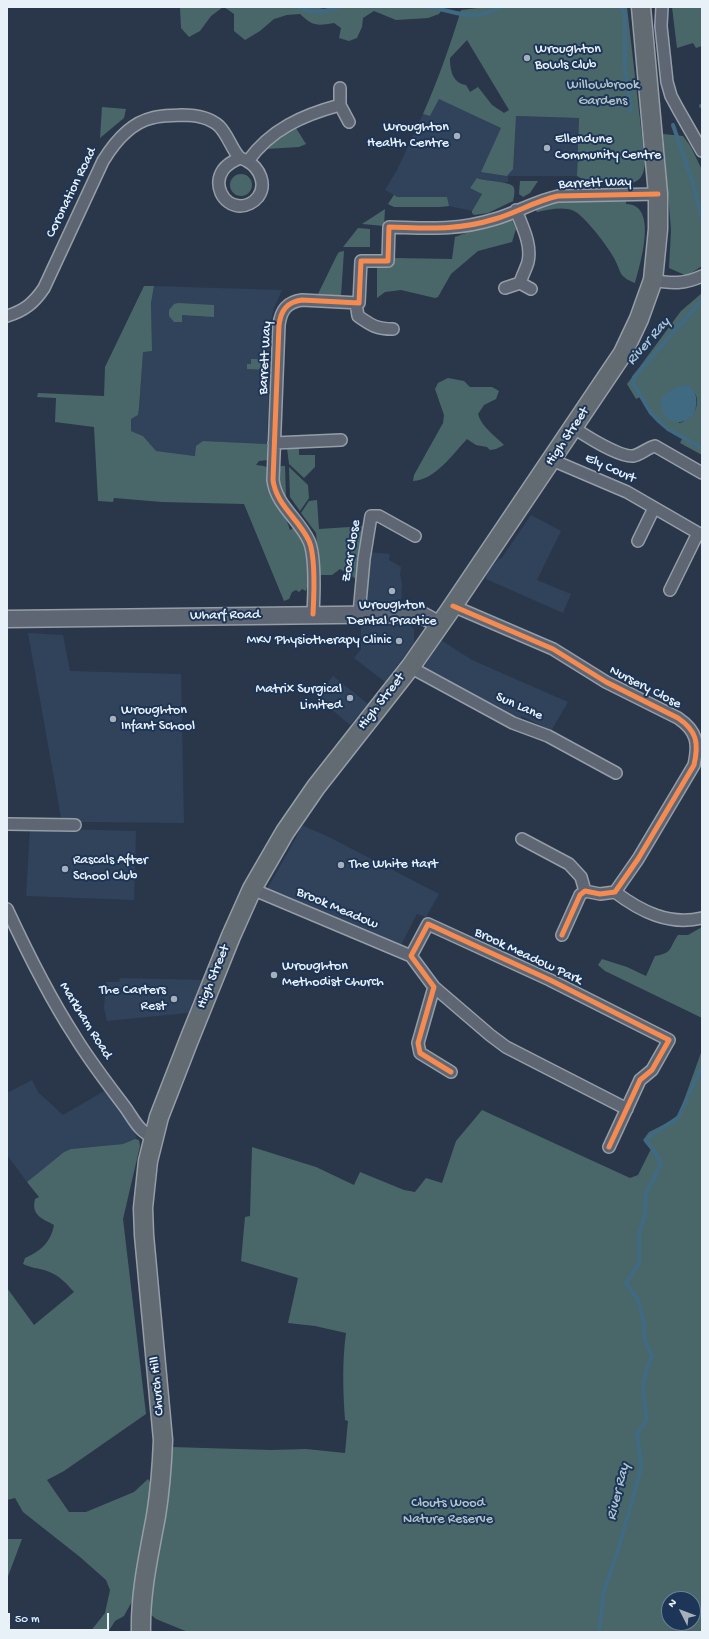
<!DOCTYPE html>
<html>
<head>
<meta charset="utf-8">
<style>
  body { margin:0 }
  #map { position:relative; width:709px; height:1639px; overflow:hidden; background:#2a374a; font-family:"Gochi Hand",sans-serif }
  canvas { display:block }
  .frame { position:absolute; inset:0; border:8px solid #e8f1f8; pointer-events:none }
  .north { position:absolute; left:661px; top:1591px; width:40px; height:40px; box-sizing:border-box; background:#1d3557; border:1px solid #6e8097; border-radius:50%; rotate:312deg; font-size:11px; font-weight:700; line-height:16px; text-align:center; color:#e8f1f8 }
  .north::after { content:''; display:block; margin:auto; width:14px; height:18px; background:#a6b0bb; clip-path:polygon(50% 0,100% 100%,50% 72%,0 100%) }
  .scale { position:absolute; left:8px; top:1613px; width:101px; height:18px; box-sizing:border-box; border:2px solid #e8f1f8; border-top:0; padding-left:5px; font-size:12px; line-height:14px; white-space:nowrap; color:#e8f1f8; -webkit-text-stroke:3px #1d3557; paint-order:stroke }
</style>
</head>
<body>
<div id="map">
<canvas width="709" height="1639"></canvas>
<div class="frame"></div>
<div class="north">N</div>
<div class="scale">50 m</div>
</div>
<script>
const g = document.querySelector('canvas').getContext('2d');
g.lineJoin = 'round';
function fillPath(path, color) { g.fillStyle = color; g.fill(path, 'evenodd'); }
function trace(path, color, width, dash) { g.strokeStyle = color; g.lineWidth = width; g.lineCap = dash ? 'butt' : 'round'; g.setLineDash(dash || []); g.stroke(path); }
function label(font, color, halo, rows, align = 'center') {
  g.font = font + ' "Gochi Hand",sans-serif'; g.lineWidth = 4; g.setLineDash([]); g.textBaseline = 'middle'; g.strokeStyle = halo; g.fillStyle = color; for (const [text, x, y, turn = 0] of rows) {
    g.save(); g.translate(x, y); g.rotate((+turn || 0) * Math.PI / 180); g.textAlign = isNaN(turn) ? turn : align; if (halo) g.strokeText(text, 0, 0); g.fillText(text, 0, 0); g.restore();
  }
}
fillPath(new Path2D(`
  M466 85 470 92 478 87 492 105 504 113 509 111 516 116 579 118 577 176H508V182H492L477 178 482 194 472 211 449 206 439 207H394L388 204 394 195 385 190 397 170 423 114 430 116 438 99Z
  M154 286 282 290 274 308 271 320 267 444 203 441 196 456 155 451 143 436 131 431V419L138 415 139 408 143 351H152L151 303Z
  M531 515 561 531 537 580 571 594 563 613 486 579 487 573 499 558 501 559Z
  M369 552 390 554 389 560 401 567 400 574 402 585 401 603 364 601Z
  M408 625 412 627 414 630V643L385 682 354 658 361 649V626Z
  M28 633 63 635 70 671 181 674 184 823 84 822 62 823Z
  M441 640 472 660 568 702 551 731 522 716 516 723 425 671 424 667Z
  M333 676 368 704 350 725 317 697Z
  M301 825 327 836 439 894 426 917 417 914 401 945H397L332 919 317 910 302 907 266 891 297 836Z
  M64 829 136 831 134 900 26 896 30 830Z
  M120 978 162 979 202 980 188 1013 107 1021 104 1008 106 982H119Z
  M32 1080 38 1092 63 1115 106 1090 131 1122 137 1139 123 1144 71 1149 64 1152 27 1182 7 1155V1093Z`), '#31425b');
fillPath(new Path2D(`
  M180 7H223L211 16 200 31 189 37 181 28Z
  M224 7H313L325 9 332 7H444L439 14 428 18 396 20 374 11 363 18 362 27 357 38 349 41 339 38 341 28 334 23C316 26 313 26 300 14L287 15 274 19 260 31 245 40 234 31V14Z
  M486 7H627L645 163C644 172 642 181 631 183L627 180 622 182 590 183 577 176 579 118 516 116 513 169 507 176 481 172 501 128 439 99 430 116 423 114C438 80 450 46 461 10ZM467 40 509 110 504 113 492 105 478 87 470 92 466 85C452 83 450 69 450 58Z
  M672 7H702V46L696 48 693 43 677 48Z
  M102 107 126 109 124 118 100 138Z
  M294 125 306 144 299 147 265 149Z
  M663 134 683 136 691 147 702 170V266L687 276 669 268 671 230Z
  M230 185a11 11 0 1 1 22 0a11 11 0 1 1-22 0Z
  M477 178C486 182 513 181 514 188 515 192 514 197 513 201L488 213 474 215 472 213V211L482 194 470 188Z
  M520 181H538L530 193 523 197 519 194Z
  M394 195 397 197H447L449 206 439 207H394L388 204Z
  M626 200V204C659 204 640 265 635 283 618 276 622 273 614 258 608 247 585 216 574 211 563 206 548 210 537 212L534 208 555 201Z
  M385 209 384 226 362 224Z
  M504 219 512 220 516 229 512 242 478 251 451 274 438 297 435 298 401 290 385 292 377 298V268L394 258 452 259 455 237Z
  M358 228 370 229V247H343Z
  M344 251 341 296 318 294 337 255 339 252Z
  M144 286H154L151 303 152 351 143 352 139 408 138 415 131 419V431L143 436 156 451 195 456 196 446 203 441 267 444 268 460 259 461 256 465 264 466 268 468C265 497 283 505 290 530L295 527C307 546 314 567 306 591L302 589 299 592 296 590 292 592 289 599 284 601 244 504 162 502 114 498 113 502 98 501 94 427 55 422 56 398 37 397 38 393 104 396 105 367Z
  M702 293V455L680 443 682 439C659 425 653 422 640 397L636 399 627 384 681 311ZM682 386C705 388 700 419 679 423L668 393Z
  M178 303 214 305V317L182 315V322H174L169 316V310L174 304Z
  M251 359H269L268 370 247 369V364H251Z
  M448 378 464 381 470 387H492L499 391 496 399 484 405 478 414C481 426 495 436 504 445L496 449 490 450 487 447 476 445 467 439C453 454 435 480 413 481L414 475 443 423 444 415 435 389 438 383Z
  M299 445V455H315V467L304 478 289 464 287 448Z
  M281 466H285L286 499 280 486 279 469Z
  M289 467 308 485 309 498 300 511 290 497Z
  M317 500 319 529 365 526 358 580 340 569 332 575H320L316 533 301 513 309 501Z
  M702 927V1018L605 971 598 965 602 959 627 967 646 976 655 956C673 953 669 948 678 935H688Z
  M702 1050V1632H188L156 1619 150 1614 171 1447 271 1450 306 1449 345 1453 348 1421 345 1420C343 1391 342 1362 346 1333L315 1326 288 1323 298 1278 241 1261 245 1217 250 1216 252 1147 316 1167 354 1185 360 1172 404 1190 415 1192 426 1178 442 1183 456 1141 482 1110 630 1178 638 1175 651 1149 643 1140 649 1132 669 1122 679 1114ZM669 1599H693V1623H669Z
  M135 1139 139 1140 140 1146 123 1219 146 1414 64 1471 47 1480 69 1512H86L134 1492 148 1479 153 1487 136 1594 124 1616 115 1621 108 1632H90L105 1613 110 1590 106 1580 80 1557 23 1512 15 1498 7 1500V1288L34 1325 74 1292C66 1283 59 1275 47 1271 39 1268 31 1268 23 1264L25 1258C41 1251 51 1242 54 1225 42 1218 31 1216 35 1199L39 1197 27 1182 64 1152 71 1149 123 1144Z
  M7 1539H22L7 1579Z`), '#496769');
fillPath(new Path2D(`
  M687 385C692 387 695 391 696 397 701 431 656 429 661 399 667 391 677 386 687 385Z`), '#406982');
trace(new Path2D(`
  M297 7C316 14 320 13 339 7
  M428 7C457 11 472 23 501 7
  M620 7 625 13V68L631 112
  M701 106H702
  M673 125 693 183 702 219
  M702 300 634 377 633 383 651 413 668 429 702 448
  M599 1632 604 1591 619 1547 641 1468 637 1433 647 1419C642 1392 641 1381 652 1356L644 1338V1323L638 1300 626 1283 639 1263V1235L645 1214 646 1194 661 1164 655 1152 646 1141 651 1135 678 1118 702 1066`), '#406982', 4);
const street = new Path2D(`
  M662 7 661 26 667 82 671 96 678 109 702 151
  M340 88V105L349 122
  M248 161C271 129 303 115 340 105
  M516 210C522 226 532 244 528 262 526 269 522 276 520 283
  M653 280C671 284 685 284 702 276
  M505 288 520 283 531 289
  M356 303 358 316C371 325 376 329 393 329
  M7 316C24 311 34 303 44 288L103 161C114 143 130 123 152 118 162 115 172 116 182 115 195 115 209 117 219 126 228 135 231 148 239 157 241 159 244 159 247 161 260 168 267 185 258 197 254 202 247 206 240 206 222 205 213 184 223 170 227 164 233 161 240 158
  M574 428C586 436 619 457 633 456 640 455 647 448 655 446L702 473
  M274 443 341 440
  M552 460 627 492 698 533 670 590
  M638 541 654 508
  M453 606 553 649 606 682 678 718C697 731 699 743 694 765L638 859 615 892 600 894 585 891 580 895 562 935
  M313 614C314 596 316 557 309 541 299 519 276 505 273 480L279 325C281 310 287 302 302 300L359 303 361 261H388L389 227C428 228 456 231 495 219 516 213 535 201 558 196L658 194
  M359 614 364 559 371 516H379L415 536
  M410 667 513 723 548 736 616 773
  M7 824 75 825
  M522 839 569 864 581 877 585 891
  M252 889 411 956
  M615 892C640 911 669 926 702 918
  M7 909C27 952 48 995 74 1035 89 1060 107 1083 125 1107 133 1118 139 1132 153 1137
  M434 987 490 1035 506 1047 627 1109
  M451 1072 420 1053 418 1043 434 987 411 956 428 924 550 980 669 1040 652 1070 640 1080 609 1147`);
const secondary = new Path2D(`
  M7 619 416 614H420L440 625`);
const primary = new Path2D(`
  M141 1632C140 1593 149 1554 156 1516 160 1491 162 1466 163 1440L144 1235 143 1208 148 1161 159 1117 189 1040 231 936 252 889 285 832 316 787 411 666 448 613 623 353 639 319 653 280 658 229V194L641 7`);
trace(street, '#959da7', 14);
trace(secondary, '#959da7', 19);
trace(primary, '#959da7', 21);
trace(street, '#5d6672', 11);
trace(secondary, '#5d6672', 16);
trace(primary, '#636b72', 18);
trace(new Path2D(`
  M453 606 553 649 606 682 678 718C697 731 699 743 694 765L638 859 615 892 600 894 585 891 580 895 562 935
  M313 614C314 596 316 557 309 541 299 519 276 505 273 480L279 325C281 310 287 302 302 300L359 303 361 261H388L389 227C428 228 456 231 495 219 516 213 535 201 558 196L658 194
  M451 1072 420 1053 418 1043 434 987 411 956 428 924 550 980 669 1040 652 1070 640 1080 609 1147`), '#f68b52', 5);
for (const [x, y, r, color] of [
  [527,58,4,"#a6b0bb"],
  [457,136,4,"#a6b0bb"],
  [547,148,4,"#a6b0bb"],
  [392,591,4,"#a6b0bb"],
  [399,641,4,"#a6b0bb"],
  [350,698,4,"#a6b0bb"],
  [113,719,4,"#a6b0bb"],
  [341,865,4,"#a6b0bb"],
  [65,869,4,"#a6b0bb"],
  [274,975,4,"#a6b0bb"],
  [174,999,4,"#a6b0bb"]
]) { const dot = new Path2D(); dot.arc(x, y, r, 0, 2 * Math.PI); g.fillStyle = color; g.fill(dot); trace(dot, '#1d3557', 1.5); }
label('14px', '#e8f1f8', '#1d3557', [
  ["Wroughton",535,50],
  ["Bowls Club",535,66],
  ["Wroughton",449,128,"right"],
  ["Health Centre",449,144,"right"],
  ["Ellendune",555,140],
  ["Community Centre",555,156],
  ["Wroughton",392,606,"center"],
  ["Dental Practice",392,622,"center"],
  ["MKV Physiotherapy Clinic",391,641,"right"],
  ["Matrix Surgical",342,690,"right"],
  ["Limited",342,706,"right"],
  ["Wroughton",121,711],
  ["Infant School",121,727],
  ["Rascals After",73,861],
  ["School Club",73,877],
  ["The White Hart",349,865],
  ["Wroughton",282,967],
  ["Methodist Church",282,983],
  ["The Carters",166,991,"right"],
  ["Rest",166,1007,"right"]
], 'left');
label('14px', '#b2c4c8', '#1d3557', [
  ["Willowbrook",603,86],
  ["Gardens",603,102],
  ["Clouts Wood",448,1504],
  ["Nature Reserve",448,1520]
]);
label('14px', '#e8f1f8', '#1d3557', [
  ["Barrett Way",595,184,-2],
  ["Coronation Road",72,193,-64],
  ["Barrett Way",266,358,-87],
  ["High Street",568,437,-56],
  ["Ely Court",610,469,24],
  ["Zoar Close",352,551,-81],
  ["Wharf Road",225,616,-1],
  ["Nursery Close",645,688,27],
  ["High Street",382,702,-52],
  ["Sun Lane",519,707,24],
  ["Brook Meadow",337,909,23],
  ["Brook Meadow Park",528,957,25],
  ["High Street",214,977,-68],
  ["Markham Road",85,1021,58],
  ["Church Hill",158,1386,-95]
]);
label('italic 15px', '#aec3d0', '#1d3557', [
  ["River Ray",649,342,-49],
  ["River Ray",619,1492,-76]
]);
</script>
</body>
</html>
